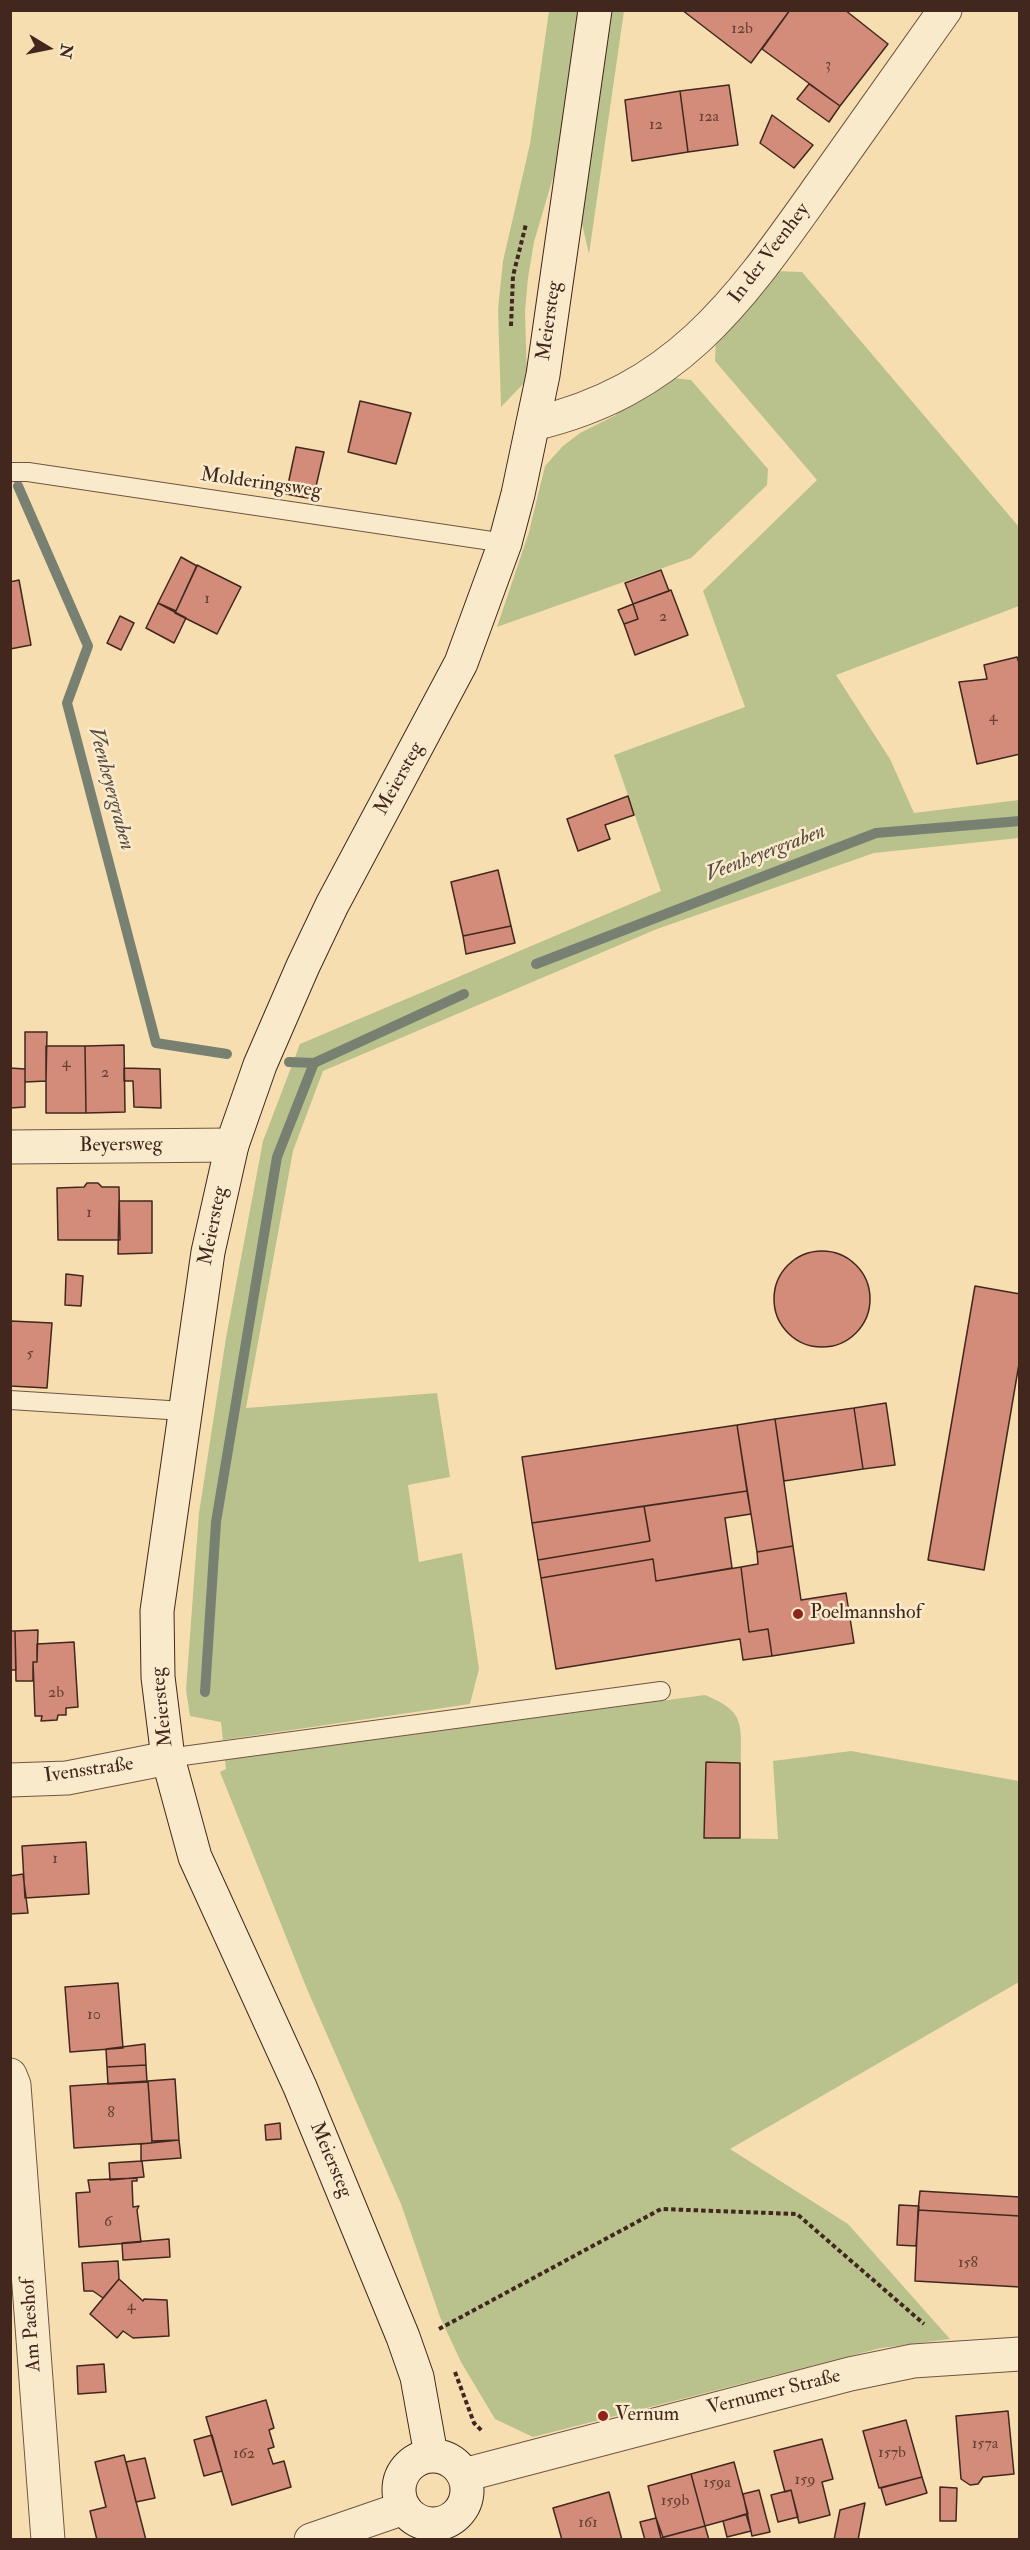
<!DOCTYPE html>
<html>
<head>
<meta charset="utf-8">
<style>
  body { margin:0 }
  #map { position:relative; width:1030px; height:2550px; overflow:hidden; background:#f7deb0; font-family:"IM FELL Double Pica",serif }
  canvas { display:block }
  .frame { position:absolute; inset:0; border:12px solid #41271e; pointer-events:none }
  .north { position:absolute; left:18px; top:18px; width:60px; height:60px; -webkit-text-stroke:4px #faeacc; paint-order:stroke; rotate:100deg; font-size:16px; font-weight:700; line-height:24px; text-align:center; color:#41271e }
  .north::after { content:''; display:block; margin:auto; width:21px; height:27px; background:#41271e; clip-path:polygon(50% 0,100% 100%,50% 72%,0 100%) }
</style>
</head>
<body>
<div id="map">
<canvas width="1030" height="2550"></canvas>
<div class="frame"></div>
<div class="north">N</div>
</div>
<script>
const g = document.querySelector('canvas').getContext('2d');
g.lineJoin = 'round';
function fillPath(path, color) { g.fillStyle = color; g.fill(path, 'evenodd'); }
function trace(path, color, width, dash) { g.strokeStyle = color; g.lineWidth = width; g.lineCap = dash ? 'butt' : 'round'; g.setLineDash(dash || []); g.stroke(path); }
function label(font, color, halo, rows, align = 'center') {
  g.font = font + ' "IM FELL Double Pica",serif'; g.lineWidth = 5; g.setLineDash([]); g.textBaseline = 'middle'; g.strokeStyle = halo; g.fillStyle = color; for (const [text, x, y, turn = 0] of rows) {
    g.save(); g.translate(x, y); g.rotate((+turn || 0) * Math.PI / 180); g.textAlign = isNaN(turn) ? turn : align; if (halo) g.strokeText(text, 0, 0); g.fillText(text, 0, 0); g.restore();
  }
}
fillPath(new Path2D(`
  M549 11H579L559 157 534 242 528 278 525 311 527 380 501 407 498 309 503 261 530 144Z
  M610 11H624L589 254 580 215Z
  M774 271 802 272 1019 527V606L836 675 890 759 914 813 1019 800V838L874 853 657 929 323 1071 293 1151 246 1408 437 1393 450 1477 408 1485 419 1562 462 1553 479 1669 470 1704 223 1740 221 1722 190 1716 186 1690 199 1513 226 1338 263 1141 300 1044 661 891 614 755 745 707 703 591 817 480 715 361 716 337Z
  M665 377 691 380 768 469 767 485 691 558 497 627 529 532 545 466 563 446 580 433 614 416Z
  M705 1695C745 1712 741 1722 741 1762L705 1761V1838L778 1839 773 1761 851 1751 1019 1781V1982L730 2149 848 2224 950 2339 881 2348 533 2437 495 2419 461 2362 440 2317 401 2204 307 1989 220 1772 226 1769 225 1760Z`), '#b9c28d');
trace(new Path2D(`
  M18 486 88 646 67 703 156 1043 227 1054
  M536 964 876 833 1020 821
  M289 1062 314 1063 464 994
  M205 1692 216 1522 277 1157 314 1063`), '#788071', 10);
const building = new Path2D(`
  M682 10H790L751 63Z
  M790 10H845L888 44 840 106 762 49Z
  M809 84 840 106 829 122 797 99Z
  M729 85 738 145 688 152 680 91Z
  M680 91 688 152 632 161 625 100Z
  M772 115 813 145 794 168 760 143Z
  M360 401 411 413 396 464 348 452Z
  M296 447 324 452 313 499 286 494Z
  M181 557 197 566 176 611 158 603Z
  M197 565 241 587 217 634 175 613Z
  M661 570 669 591 633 604 625 583Z
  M19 580 31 645 10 649V582Z
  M671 590 688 635 635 655 624 624 638 619 633 604Z
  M158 603 186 618 174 643 146 628Z
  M633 604 638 619 624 624 618 610Z
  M120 616 134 623 121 650 107 643Z
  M1017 657 1020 666V754L977 764 959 682 987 679 984 665Z
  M628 796 634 815 605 825 610 839 578 851 567 819Z
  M498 870 511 926 463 936 451 882Z
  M511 926 515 943 466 954 463 936Z
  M25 1032H47L46 1081 25 1082Z
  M124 1045 125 1112 86 1113 85 1046Z
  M46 1046H85L86 1113H46Z
  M10 1068 25 1069V1107L10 1108Z
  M124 1068 160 1069 161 1108 134 1107 133 1081H124Z
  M87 1183H98L102 1187H119L120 1240H58L57 1188 84 1187Z
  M119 1201H152V1253L118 1254Z
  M774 1299a48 48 0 1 1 96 0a48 48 0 1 1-96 0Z
  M66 1274 83 1276 81 1306 65 1305Z
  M975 1286 1020 1294V1358L984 1570 928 1560Z
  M11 1321 52 1323 47 1388 10 1386Z
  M886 1403 895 1465 863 1469 854 1408Z
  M854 1408 863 1469 784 1481 775 1419Z
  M775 1419 793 1546 757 1552 737 1425Z
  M737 1425 747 1491 532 1523 522 1457Z
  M747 1491 751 1514 725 1518 732 1568 656 1581 653 1559 541 1578 538 1560 650 1541 644 1506Z
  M644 1506 650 1541 538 1560 532 1523Z
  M793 1546 801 1600 846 1593 854 1643 772 1656 768 1629 749 1632 741 1567 758 1564 757 1552Z
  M653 1559 656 1581 741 1567 749 1632 768 1629 772 1656 743 1660 740 1639 556 1669 541 1578Z
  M38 1630 37 1662H33V1681H16L15 1631Z
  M10 1631H15L16 1670H10Z
  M74 1642 78 1707 66 1708V1715H58L57 1720 41 1721 42 1716H35L33 1662H37V1644Z
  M706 1762 740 1763V1838H704Z
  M86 1842 89 1894 25 1898 22 1846Z
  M23 1874 28 1913 10 1914V1876Z
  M118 1983 123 2048 70 2052 65 1987Z
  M145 2044 146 2065 107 2067 106 2049Z
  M146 2065 147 2082 108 2084 107 2067Z
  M175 2079 179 2140 152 2141 148 2081Z
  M148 2081 152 2143 74 2148 70 2086Z
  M280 2123 281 2139 266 2140 265 2125Z
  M179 2140 181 2158 141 2161V2144Z
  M142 2161 144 2177 110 2180 109 2163Z
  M137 2178V2181H132L133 2207 139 2206 137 2210 141 2242 79 2247 76 2193 90 2192 88 2180Z
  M920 2191 1020 2197V2216L918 2210Z
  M899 2205 919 2206 916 2246 897 2245Z
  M918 2210 1020 2216V2287L915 2281Z
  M169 2239 170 2257 123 2260 122 2243Z
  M118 2261 119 2279 103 2298 93 2291H84L82 2263Z
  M119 2279 143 2301 144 2299 167 2300 169 2336 133 2338 123 2331 117 2338 90 2314Z
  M104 2364 106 2392 78 2394 77 2366Z
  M266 2400 274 2428 269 2430 274 2447 268 2449 273 2464 284 2461 291 2487 232 2505 206 2417Z
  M1008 2411 1014 2474 983 2477 978 2484 970 2485 961 2479 956 2416Z
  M906 2420 922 2477 879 2488 863 2431Z
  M212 2435 222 2471 204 2476 194 2440Z
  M822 2439 833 2479 822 2482 830 2515 799 2523 791 2490 785 2492 774 2451Z
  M124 2455 146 2540H97L90 2511 106 2507 95 2462Z
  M145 2458 155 2498 136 2502 126 2462Z
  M734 2462 748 2514 705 2526 691 2474Z
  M691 2474 705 2526 661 2538 648 2486Z
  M922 2477 927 2493 886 2505 881 2488Z
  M940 2487 957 2488 956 2521H940Z
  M759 2490 770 2532 752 2536 743 2494Z
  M791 2490 798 2517 778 2522 771 2495Z
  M609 2492 622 2540H562L553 2508Z
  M865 2503 858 2540H834L840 2510Z
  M746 2514 751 2531 727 2537 723 2521Z
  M656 2518 664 2540H645L640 2522Z
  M705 2526 709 2540H664V2537Z`);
fillPath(building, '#d38c79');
trace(building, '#41271e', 1.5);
const lane = new Path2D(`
  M10 472H28L505 543
  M10 1400 184 1411
  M168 1758 661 1691`);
const street = new Path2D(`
  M533 424C679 390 740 299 821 185 862 127 903 69 945 10
  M10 1147 232 1145
  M10 1780 67 1778 168 1758
  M10 2075 14 2085 48 2540
  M464 2475 850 2374 913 2361 1020 2354
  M311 2540 404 2508`);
const secondary = new Path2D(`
  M431 2455 417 2377 403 2337 300 2087 195 1857 168 1758 158 1677 157 1611 208 1252 232 1145 260 1065 303 966 332 905 461 663 505 543 518 494 543 375 595 10
  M399 2490a34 34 0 1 1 68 0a34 34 0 1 1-68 0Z`);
trace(lane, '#6e5542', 20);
trace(street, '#6e5542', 35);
trace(secondary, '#41271e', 35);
trace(new Path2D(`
  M511 326 513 276 526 224
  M439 2329 661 2209 797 2214 924 2324
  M455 2372 474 2423 483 2432`), '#41271e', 4, [4.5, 3]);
trace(lane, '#faeacc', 18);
trace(street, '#faeacc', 33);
trace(secondary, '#faeacc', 33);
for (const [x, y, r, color] of [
  [798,1614,6,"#8f2418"],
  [603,2416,6,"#8f2418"]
]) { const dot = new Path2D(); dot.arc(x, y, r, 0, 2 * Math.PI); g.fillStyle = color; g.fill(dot); trace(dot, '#faeacc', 2); }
label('16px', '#664035', null, [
  ["12b",742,30],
  ["3",828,66],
  ["12a",709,118],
  ["12",656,126],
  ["1",207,600],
  ["2",663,618],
  ["4",993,718],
  ["4",66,1064],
  ["2",105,1074],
  ["1",89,1214],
  ["5",30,1355],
  ["2b",56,1694],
  ["1",55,1860],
  ["10",94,2016],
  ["8",111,2114],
  ["6",108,2223],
  ["158",968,2264],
  ["4",131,2307],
  ["157a",985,2445],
  ["157b",892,2454],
  ["162",244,2455],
  ["159",805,2481],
  ["159a",717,2484],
  ["159b",675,2502],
  ["161",588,2524]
]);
label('20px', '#41271e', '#faeacc', [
  ["In der Veenhey",770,254,-53],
  ["Meiersteg",550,321,-82],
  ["Molderingsweg",261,484,8],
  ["Meiersteg",400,779,-61],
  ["Beyersweg",121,1146,-1],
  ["Meiersteg",214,1226,-79],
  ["Meiersteg",163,1707,-96],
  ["Ivensstraße",89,1771,-8],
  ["Meiersteg",330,2160,67],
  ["Am Paeshof",32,2325,-94],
  ["Vernumer Straße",774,2393,-14]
]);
label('20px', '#41271e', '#faeacc', [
  ["Poelmannshof",810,1614],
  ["Vernum",615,2416]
], 'left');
label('italic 21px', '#584c41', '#faeacc', [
  ["Veenheyergraben",110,789,75],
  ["Veenheyergraben",766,854,-21]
]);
</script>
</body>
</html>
